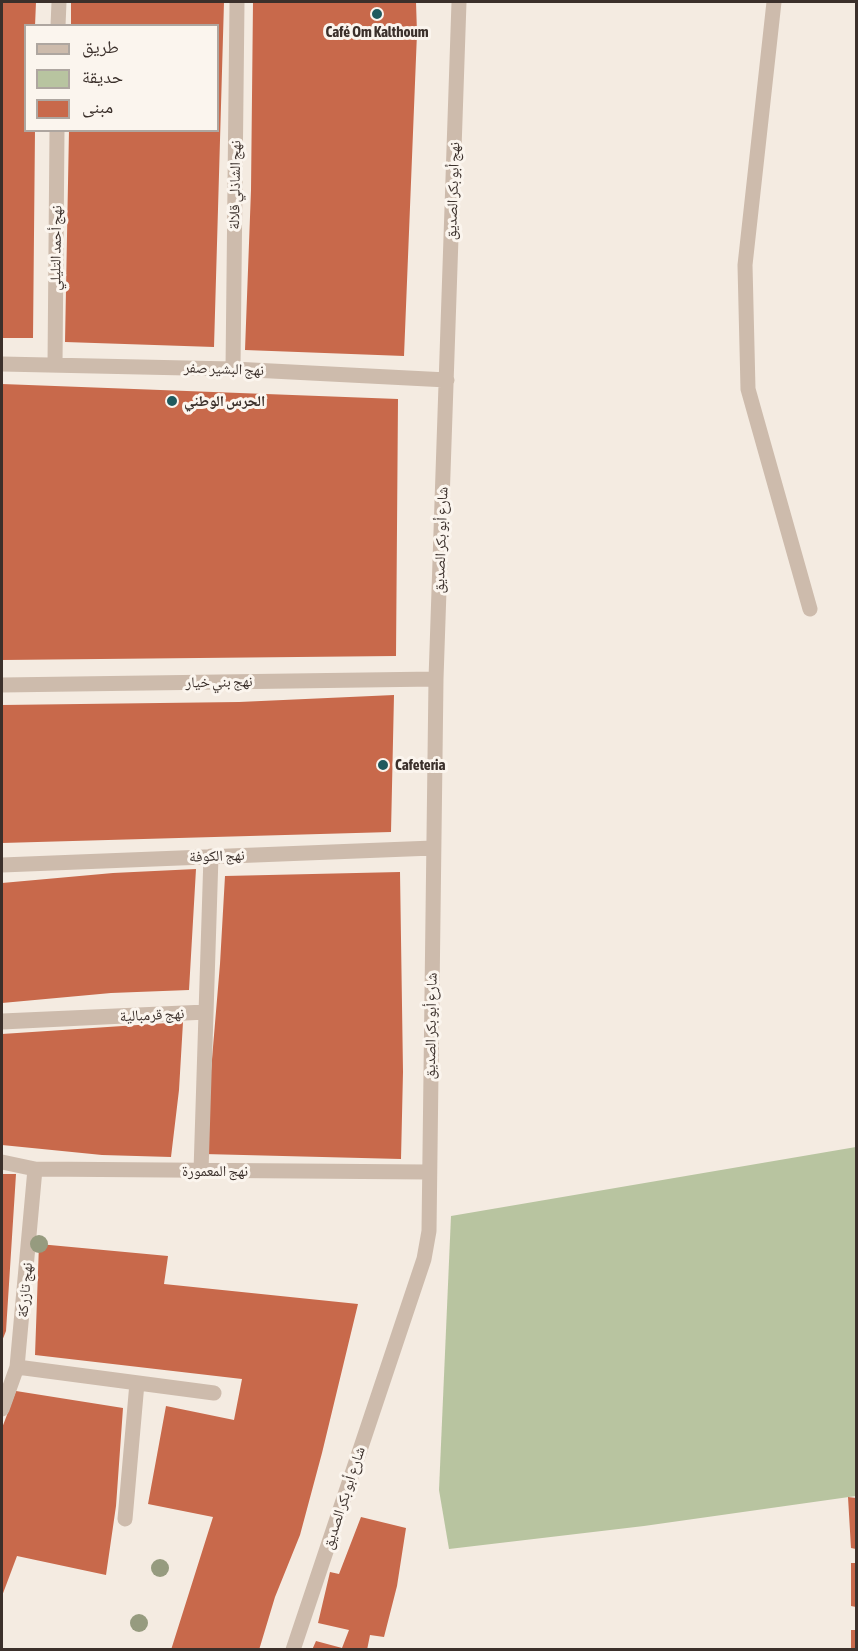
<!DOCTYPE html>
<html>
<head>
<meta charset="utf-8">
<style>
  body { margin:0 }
  #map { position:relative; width:858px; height:1651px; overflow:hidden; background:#f4ebe1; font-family:"Asap Condensed","Noto Naskh Arabic",sans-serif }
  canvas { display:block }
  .frame { position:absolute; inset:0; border:3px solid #3b302b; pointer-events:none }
  .legend { position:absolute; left:24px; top:24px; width:195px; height:108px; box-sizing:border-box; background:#fbf5ee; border:2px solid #aea6a0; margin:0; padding:8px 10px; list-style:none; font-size:18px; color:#3b302b }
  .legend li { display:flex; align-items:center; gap:12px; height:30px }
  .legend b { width:30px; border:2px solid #aea6a0 }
</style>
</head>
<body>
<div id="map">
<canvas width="858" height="1651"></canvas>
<div class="frame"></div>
<ul class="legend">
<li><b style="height:8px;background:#cdbbac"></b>طريق</li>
<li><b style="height:16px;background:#b8c4a0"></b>حديقة</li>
<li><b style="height:16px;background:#c8694b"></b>مبنى</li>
</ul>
</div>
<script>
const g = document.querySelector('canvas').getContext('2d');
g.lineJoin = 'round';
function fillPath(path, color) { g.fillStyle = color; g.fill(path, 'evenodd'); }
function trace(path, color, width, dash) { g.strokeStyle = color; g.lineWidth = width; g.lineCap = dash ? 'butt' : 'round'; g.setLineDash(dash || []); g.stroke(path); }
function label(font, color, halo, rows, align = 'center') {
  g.font = font + ' "Asap Condensed","Noto Naskh Arabic",sans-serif'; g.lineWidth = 6; g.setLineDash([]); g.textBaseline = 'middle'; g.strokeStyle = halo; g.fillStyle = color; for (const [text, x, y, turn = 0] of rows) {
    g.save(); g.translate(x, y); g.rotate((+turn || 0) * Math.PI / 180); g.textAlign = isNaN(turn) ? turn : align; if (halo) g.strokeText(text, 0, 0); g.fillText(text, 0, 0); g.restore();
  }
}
fillPath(new Path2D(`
  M856 1147V1496L644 1526 449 1549 439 1490 451 1216Z`), '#b8c4a0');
fillPath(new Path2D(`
  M2 2H36L35 26H26V130H35L33 338H2Z
  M71 2H224L214 347 65 342 69 130H218V26H71Z
  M253 2H416L417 33 404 356 245 350 251 190Z
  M2 384 398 399 396 656 2 660Z
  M394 695 391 832 2 843V705L239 702Z
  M196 869 189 990 111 993 2 1003V883L113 873Z
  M400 872 403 1072 401 1159 204 1154 220 964 225 876Z
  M183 1022 179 1090 171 1157 102 1155 2 1145V1034Z
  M2 1174H16L6 1331 2 1341Z
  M39 1244 168 1256 164 1284 358 1304 322 1453 300 1535 275 1597 259 1650H171L213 1517 148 1504 166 1406 234 1420 242 1379 35 1355Z
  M16 1391 123 1408 116 1506 106 1575 17 1556 2 1596V1428Z
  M848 1497 856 1498V1549L851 1548Z
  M361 1517 406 1528 397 1586 384 1637 370 1635 367 1650H312L316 1641 342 1648 349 1630 318 1623 330 1572 339 1574Z
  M851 1563H856V1607L851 1606Z
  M851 1630H856V1650H851Z`), '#c8694b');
trace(new Path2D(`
  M774 2 745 265 748 389 810 609
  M58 26 59 2
  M2 364 233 369 447 380
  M55 365 57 130
  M233 369 237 2
  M2 685 436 679
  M2 865 433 848
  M2 1021 206 1012 2 1022
  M2 1162 35 1169 428 1172
  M201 1171 211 856
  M17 1367 214 1393
  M2 1409 17 1367 35 1169
  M125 1519 137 1383
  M293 1650 424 1259 429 1231 436 679 459 2`), '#cdbbac', 15);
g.fillStyle = '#969b7f';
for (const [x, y] of [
  [39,1244],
  [160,1568],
  [139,1623]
]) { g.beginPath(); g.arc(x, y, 9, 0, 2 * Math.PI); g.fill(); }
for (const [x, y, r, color] of [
  [377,14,6,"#1f5a5e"],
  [172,401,6,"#1f5a5e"],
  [383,765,6,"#1f5a5e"]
]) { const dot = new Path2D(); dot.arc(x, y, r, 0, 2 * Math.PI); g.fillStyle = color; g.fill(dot); trace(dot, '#fbf5ee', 2); }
label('bold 15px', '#3b302b', '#fbf5ee', [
  ["Café Om Kalthoum",377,32,"center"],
  ["الحرس الوطني",184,401],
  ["Cafeteria",395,765]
], 'left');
label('15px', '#3b302b', '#fbf5ee', [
  ["نهج الشاذلي قلالة",235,185,-89],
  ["نهج أبو بكر الصديق",453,191,-88],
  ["نهج أحمد التليلي",56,248,-89],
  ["نهج البشير صفر",224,369,2],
  ["شارع أبو بكر الصديق",441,540,-88],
  ["نهج بني خيار",219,682,-1],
  ["نهج الكوفة",217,856,-2],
  ["نهج قرمبالية",152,1015,-3],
  ["شارع أبو بكر الصديق",431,1026,-89],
  ["نهج المعمورة",215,1171],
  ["نهج تازركة",25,1290,-85],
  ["شارع أبو بكر الصديق",344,1498,-72]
]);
</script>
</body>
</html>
